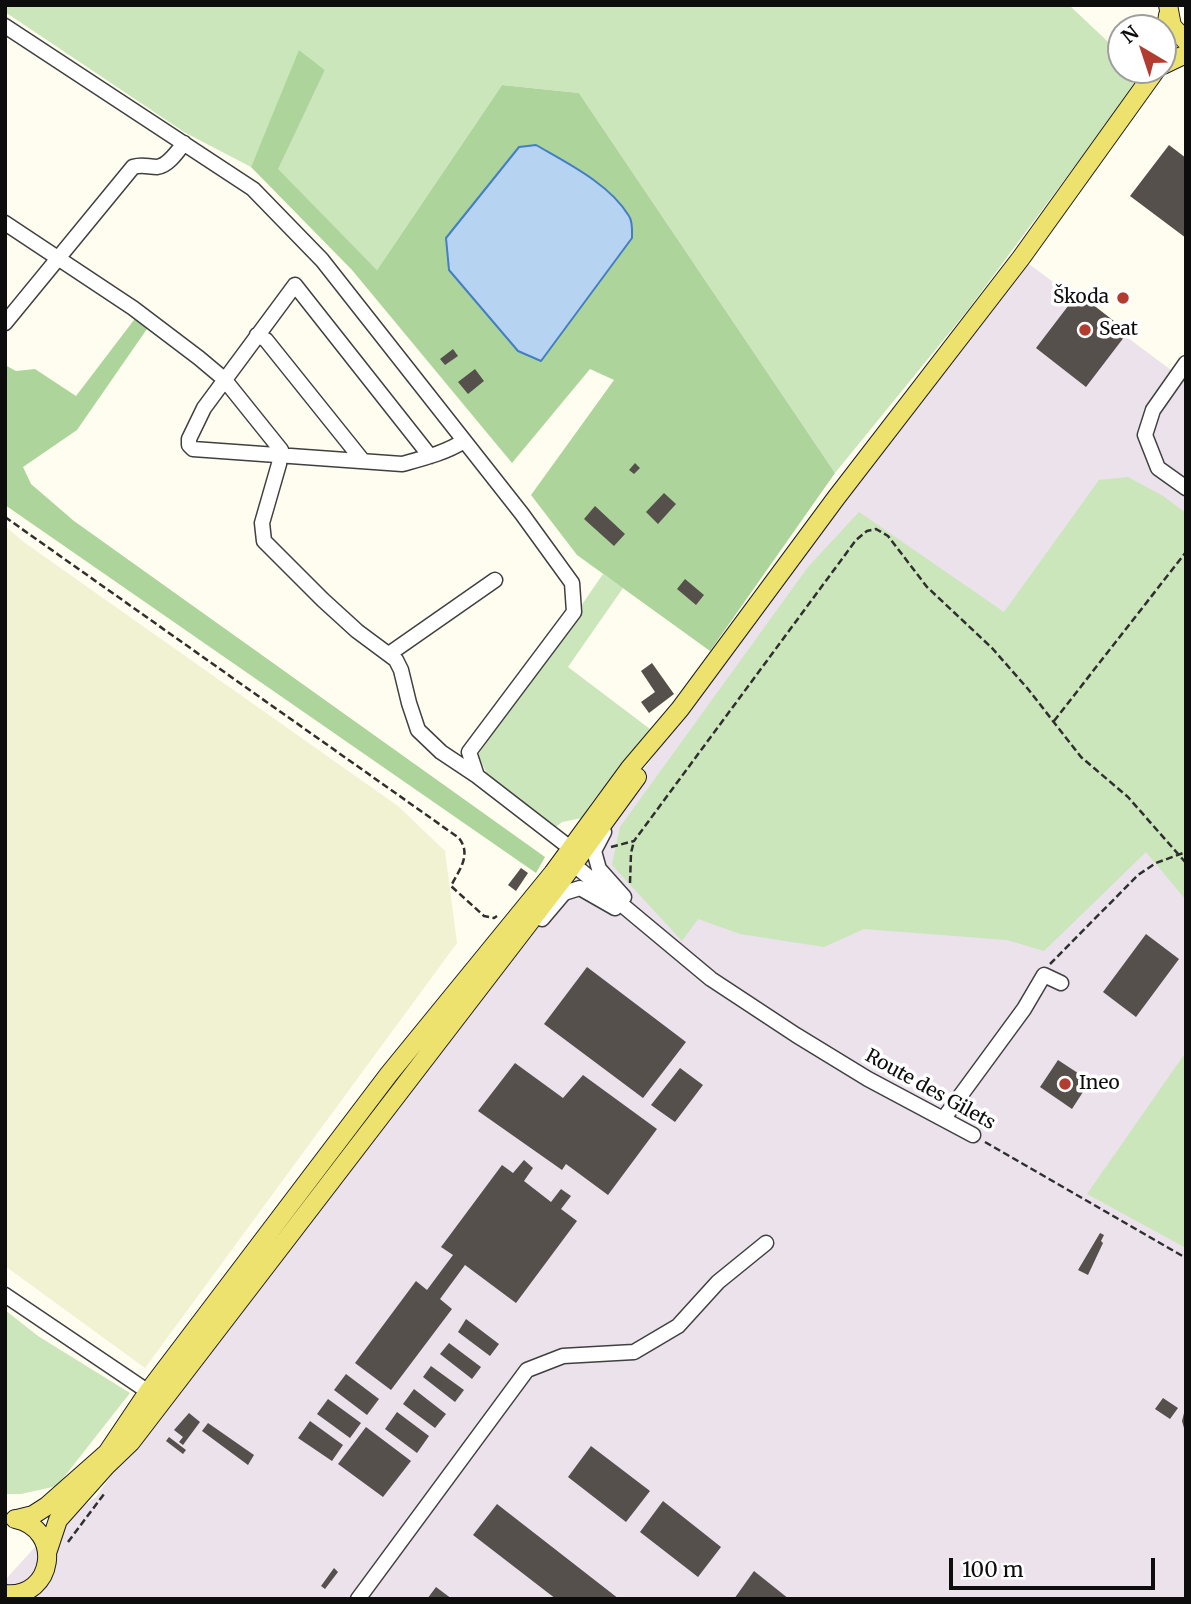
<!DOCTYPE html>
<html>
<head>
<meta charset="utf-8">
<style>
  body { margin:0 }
  #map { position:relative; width:1191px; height:1604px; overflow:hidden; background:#fefdef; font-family:Merriweather,serif }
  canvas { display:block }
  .frame { position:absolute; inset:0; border:7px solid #0d0d0d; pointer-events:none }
  .north { position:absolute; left:1107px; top:14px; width:70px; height:70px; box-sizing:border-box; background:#fff; border:2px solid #9e9e9e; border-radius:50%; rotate:321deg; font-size:19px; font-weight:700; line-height:28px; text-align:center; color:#0d0d0d }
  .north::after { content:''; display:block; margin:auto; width:24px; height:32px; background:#b33c30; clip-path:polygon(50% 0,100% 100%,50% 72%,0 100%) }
  .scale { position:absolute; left:949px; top:1558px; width:206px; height:32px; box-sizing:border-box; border:4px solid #0d0d0d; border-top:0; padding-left:9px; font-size:21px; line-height:24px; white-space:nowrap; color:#0d0d0d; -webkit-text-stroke:5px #fff; paint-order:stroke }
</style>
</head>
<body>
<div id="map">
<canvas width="1191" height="1604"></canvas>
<div class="frame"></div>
<div class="north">N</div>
<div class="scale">100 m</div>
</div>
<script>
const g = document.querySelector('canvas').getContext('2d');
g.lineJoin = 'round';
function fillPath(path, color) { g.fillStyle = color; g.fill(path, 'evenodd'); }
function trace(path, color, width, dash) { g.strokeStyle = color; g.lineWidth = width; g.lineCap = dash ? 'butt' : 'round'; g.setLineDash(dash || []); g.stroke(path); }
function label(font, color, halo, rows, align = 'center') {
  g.font = font + ' Merriweather,serif'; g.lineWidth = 7; g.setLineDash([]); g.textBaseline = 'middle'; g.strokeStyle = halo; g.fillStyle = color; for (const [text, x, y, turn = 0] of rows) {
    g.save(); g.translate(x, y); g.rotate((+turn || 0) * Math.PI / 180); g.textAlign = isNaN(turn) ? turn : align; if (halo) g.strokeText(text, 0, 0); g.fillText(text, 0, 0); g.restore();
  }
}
fillPath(new Path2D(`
  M1021 258 1175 373 1186 360V1599H5V1580L55 1525 96 1497 163 1401 624 796Z`), '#ebe2eb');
fillPath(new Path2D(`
  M5 526 25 543 398 806 445 851 457 943 145 1368 5 1266Z`), '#f0f2d1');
fillPath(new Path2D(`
  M5 5H1069L1121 54V70H1138L1143 74 967 311 835 473 579 93 502 85 377 270 277 169 325 70 300 51 251 167 184 132 5 12Z
  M1128 477 1163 496 1186 513V900L1146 852 1044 951 1007 940 864 929 824 947 740 934 698 919 682 941 612 865 620 827 808 567 859 512 1004 612 1099 480Z
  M603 574 623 588 568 667 650 729 592 802 582 818 562 822 556 827 487 774 478 755Z
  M1186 1052V1248L1087 1194Z
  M5 1310 38 1336 130 1393 57 1486 21 1494H5Z`), '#cbe6bb');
fillPath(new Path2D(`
  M299 50 325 70 278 169 377 270 502 85 579 93 835 473 710 651 577 555 531 495 614 380 590 369 512 463 352 270 251 167Z
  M137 316 149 326 77 430 23 467 31 484 74 521 545 857 536 873 5 505V365L16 371 35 369 76 396Z`), '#add59b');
const water = new Path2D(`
  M536 145C567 163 610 184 629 216 633 222 632 231 632 238L541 361 518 351 449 270 446 238 519 147Z`);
fillPath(water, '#b7d3f2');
trace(water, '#447ec3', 2);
fillPath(new Path2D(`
  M1169 145 1186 158V238L1130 196Z
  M1078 293 1128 332 1086 387 1036 348Z
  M453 349 458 356 445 365 440 359Z
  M475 369 484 381 468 394 458 382Z
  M635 463 640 468 634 474 629 470Z
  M664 493 676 504 658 524 646 512Z
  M595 506 625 534 614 546 584 519Z
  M685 579 704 595 696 605 677 589Z
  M652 663 674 694 649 713 641 702 655 692 641 671Z
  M521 868 528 873 516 891 508 885Z
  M1146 934 1179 959 1136 1017 1103 992Z
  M587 967 686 1042 643 1098 544 1024Z
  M1058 1060 1090 1081 1072 1109 1040 1087Z
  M515 1063 563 1098 583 1075 657 1129 608 1195 566 1164 562 1170 478 1111Z
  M680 1068 703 1085 675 1122 651 1105Z
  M524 1160 533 1168 524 1181 551 1202 561 1189 571 1196 561 1209 577 1221 516 1303 465 1265 440 1299 452 1309 391 1390 355 1363 416 1281 427 1290 453 1255 441 1247 502 1165 513 1173Z
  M1100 1233 1104 1235 1101 1241 1103 1243 1088 1275 1078 1270Z
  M466 1319 499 1344 490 1356 458 1332Z
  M449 1343 481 1367 472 1379 440 1354Z
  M431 1366 464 1390 455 1402 423 1377Z
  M346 1374 379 1399 367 1415 334 1390Z
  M414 1389 446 1414 435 1428 403 1404Z
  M1163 1398 1178 1408 1170 1419 1155 1409Z
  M328 1399 361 1423 350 1438 317 1414Z
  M1185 1409H1186V1435L1182 1421Z
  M397 1412 429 1436 417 1453 385 1429Z
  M189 1413 200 1422 183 1445 179 1442 183 1437 174 1430Z
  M310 1421 343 1445 332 1461 298 1438Z
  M208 1423 254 1455 248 1465 202 1431Z
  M366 1427 411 1461 383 1497 338 1464Z
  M169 1437 186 1450 183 1454 166 1441Z
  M591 1446 650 1491 626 1522 568 1477Z
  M663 1501 721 1547 698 1577 640 1532Z
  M497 1504 619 1599H556L473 1535Z
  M334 1568 338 1572 325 1589 321 1586Z
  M754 1571 789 1599H734Z
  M436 1587 452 1599H427Z`), '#55504b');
const minor = new Path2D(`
  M5 26 253 189 322 260 522 514 572 583 574 612 469 752 477 776 578 854
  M5 223 133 308 199 358 224 379 281 450 279 464 262 523 264 541 323 600 357 631 396 660 401 670 409 703 418 730 441 752 477 776
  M5 323 133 167C143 164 148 167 157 167 168 166 178 151 184 143
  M257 335 266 340 363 461
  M1186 363 1153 410 1145 435 1158 468 1186 488
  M430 456 295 285 204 408 189 439V445L193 449 402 464C424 458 445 453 464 441
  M389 654 495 580
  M604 832 594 851 599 869 624 897
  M567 859 711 979 796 1035 868 1079 973 1135
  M542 919 564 893 580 888 615 908
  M944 1118 1024 1009 1044 975 1061 983
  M5 1295 156 1397
  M358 1599 527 1370 563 1356 634 1352 678 1326 718 1282 766 1243`);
const major = new Path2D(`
  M1168 5 1172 26 1186 41
  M1163 52 1168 15
  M1163 65 1186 54
  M17 1519 33 1515 47 1506 107 1453 148 1392 389 1074 553 873 630 768 680 709 836 498 1021 258 1156 70
  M47 1553 58 1520 106 1466 131 1442 562 880 637 777
  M5 1594C54 1599 64 1529 15 1519`);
trace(minor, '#404040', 17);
trace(major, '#1e1e1e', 20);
trace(new Path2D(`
  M5 517 459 838C472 855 459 870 451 886L484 916 494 918 497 916
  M1054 721 1186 552
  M611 847 634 841 856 540 867 531 876 529 888 536 927 587 992 648 1028 689 1081 757 1128 797 1186 863
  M630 883 631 853 634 841
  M1050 964 1138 875 1156 863 1186 852
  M985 1142 1186 1258
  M68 1542 104 1494`), '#2f2f2f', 2.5, [7, 3.5]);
trace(minor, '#fff', 14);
trace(major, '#eee26f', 18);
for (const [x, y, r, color] of [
  [1123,298,7,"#b33c30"],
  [1085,330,7,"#b33c30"],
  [1065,1084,7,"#b33c30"]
]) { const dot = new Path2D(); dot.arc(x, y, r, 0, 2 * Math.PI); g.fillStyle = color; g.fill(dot); trace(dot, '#fff', 2.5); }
label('19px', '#0d0d0d', '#fff', [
  ["Škoda",1109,298,"right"],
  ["Seat",1099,330],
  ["Ineo",1079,1084]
], 'left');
label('19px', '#0d0d0d', '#fff', [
  ["Route des Gilets",930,1090,29]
]);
</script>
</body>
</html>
